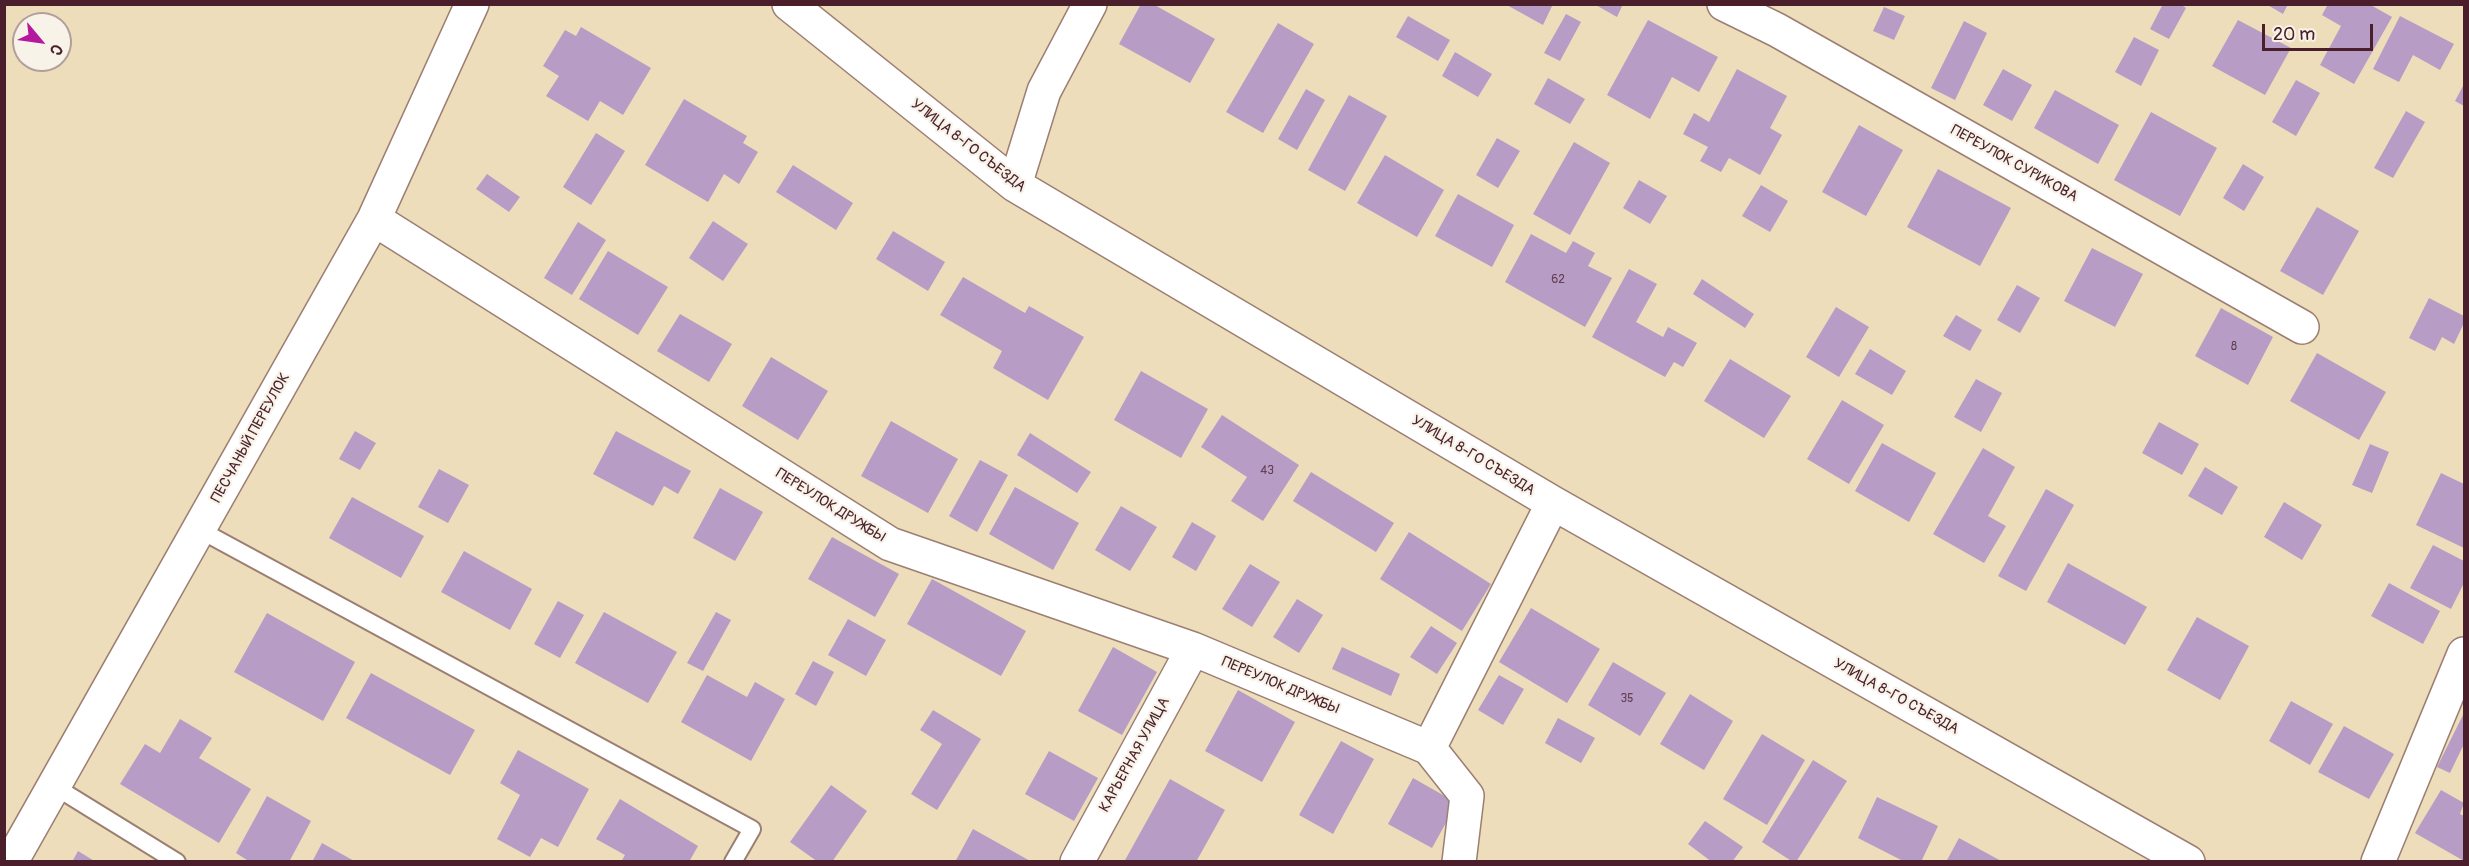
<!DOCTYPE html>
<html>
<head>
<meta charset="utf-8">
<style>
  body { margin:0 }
  #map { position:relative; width:2469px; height:866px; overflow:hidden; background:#edddba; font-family:Pangolin,sans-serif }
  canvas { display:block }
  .frame { position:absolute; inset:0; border:6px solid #4a1f2b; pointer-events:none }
  .north { position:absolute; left:12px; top:12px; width:60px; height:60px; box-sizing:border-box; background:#f7f3e8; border:2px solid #b29e9c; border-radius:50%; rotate:119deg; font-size:16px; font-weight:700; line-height:24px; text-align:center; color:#4a1f2b }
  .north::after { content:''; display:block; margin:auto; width:21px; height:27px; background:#b5179e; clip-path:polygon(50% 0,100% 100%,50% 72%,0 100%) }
  .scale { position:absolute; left:2262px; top:24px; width:111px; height:27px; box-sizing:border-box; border:3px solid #4a1f2b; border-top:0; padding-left:8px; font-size:18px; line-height:21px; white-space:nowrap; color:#4a1f2b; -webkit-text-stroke:4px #f7f3e8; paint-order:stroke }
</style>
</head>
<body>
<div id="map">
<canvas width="2469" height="866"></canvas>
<div class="frame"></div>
<div class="north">С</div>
<div class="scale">20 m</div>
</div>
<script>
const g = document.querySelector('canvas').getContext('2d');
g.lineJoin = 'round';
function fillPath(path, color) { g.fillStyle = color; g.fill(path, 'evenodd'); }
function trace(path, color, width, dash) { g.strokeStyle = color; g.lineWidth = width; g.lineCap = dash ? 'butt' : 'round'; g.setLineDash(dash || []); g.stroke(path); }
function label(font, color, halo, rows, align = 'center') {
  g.font = font + ' Pangolin,sans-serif'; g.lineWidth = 4.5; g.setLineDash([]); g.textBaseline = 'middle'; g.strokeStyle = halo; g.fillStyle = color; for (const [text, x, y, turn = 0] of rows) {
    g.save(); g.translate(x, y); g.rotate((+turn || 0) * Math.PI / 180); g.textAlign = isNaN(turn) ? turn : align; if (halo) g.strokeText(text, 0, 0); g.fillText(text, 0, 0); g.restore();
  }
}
fillPath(new Path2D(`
  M1141 4H1153L1215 39 1190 83 1119 44Z
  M1505 4H1553L1543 25Z
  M1594 4H1623L1617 17Z
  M2163 4H2180L2186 8 2169 39 2150 29Z
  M2266 4H2288L2283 14Z
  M2328 4H2369L2392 17 2354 84 2320 65 2341 26 2322 15Z
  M1884 7 1905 16 1894 40 1873 31Z
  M1566 14 1581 22 1560 61 1544 53Z
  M1408 16 1450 40 1438 61 1396 37Z
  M2400 16 2454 44 2440 70 2413 55 2399 82 2373 69Z
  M1648 20 1718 57 1699 92 1672 77 1650 119 1607 95Z
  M2238 20 2291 48 2265 95 2212 66Z
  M1964 21 1987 33 1955 100 1931 88Z
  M1278 23 1314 44 1263 133 1226 112Z
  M581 27 651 68 623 115 600 101 588 121 546 96 559 76 543 66 565 30 576 36Z
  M2134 37 2159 50 2141 86 2115 72Z
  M1455 52 1492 74 1478 97 1442 76Z
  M1737 69 1787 96 1770 128 1782 135 1760 175 1729 158 1721 172 1700 161 1708 147 1683 134 1694 113 1709 122Z
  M2003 69 2032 85 2012 121 1983 105Z
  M1548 78 1585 99 1570 124 1534 104Z
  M2296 80 2320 93 2296 136 2272 122Z
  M2464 84V106L2455 101Z
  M1306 89 1325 100 1297 150 1278 139Z
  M2055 90 2119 125 2098 164 2034 128Z
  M1349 95 1387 116 1345 191 1308 170Z
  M684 99 747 136 743 143 758 152 739 184 724 174 708 202 645 165Z
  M2406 111 2425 122 2393 178 2374 168Z
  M2151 112 2217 148 2180 216 2114 180Z
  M1859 125 1903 150 1866 216 1822 192Z
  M596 133 625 151 591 205 563 187Z
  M1497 138 1520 151 1498 188 1476 175Z
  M1574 142 1610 163 1570 235 1533 214Z
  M1385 155 1444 190 1417 237 1357 203Z
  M2243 164 2264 177 2244 211 2223 198Z
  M793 165 853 203 836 230 776 192Z
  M1938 169 2011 208 1980 266 1907 227Z
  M487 174 520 197 509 212 476 189Z
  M1639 180 1667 196 1650 224 1623 208Z
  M1761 185 1788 201 1770 232 1742 216Z
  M1458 194 1514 225 1492 267 1435 236Z
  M2317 207 2359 231 2323 295 2280 271Z
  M713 221 748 244 723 281 689 258Z
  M578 222 606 240 572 295 544 278Z
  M893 231 945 262 928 291 876 259Z
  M1531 234 1566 253 1573 241 1595 253 1588 266 1612 278 1585 327 1505 282Z
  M2092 248 2143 274 2115 327 2064 301Z
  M608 251 668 287 638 335 579 299Z
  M1629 269 1657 284 1636 322 1663 337 1668 327 1697 343 1683 367 1674 362 1665 377 1592 337Z
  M963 277 1025 313 1029 306 1084 337 1048 400 993 368 1002 351 940 315Z
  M1702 279 1754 314 1745 328 1693 294Z
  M2017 285 2040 298 2020 333 1997 320Z
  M2429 298 2464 316V323L2454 344 2442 337 2435 351 2409 338Z
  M1836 307 1869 327 1839 377 1806 357Z
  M2221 308 2273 337 2248 385 2195 356Z
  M680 314 732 344 709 382 657 351Z
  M1956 315 1982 330 1970 351 1943 336Z
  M1870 349 1906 371 1892 395 1855 374Z
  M2317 353 2386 392 2359 440 2290 401Z
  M771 357 828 391 798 440 742 406Z
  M1730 359 1791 396 1764 438 1704 401Z
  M1141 371 1208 409 1181 458 1114 420Z
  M1976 379 2002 393 1981 432 1954 417Z
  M1842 400 1884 425 1849 484 1807 459Z
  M1222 415 1299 465 1263 521 1231 501 1247 477 1201 447Z
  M891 421 958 459 928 513 861 476Z
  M2159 422 2199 444 2182 475 2142 453Z
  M355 431 376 443 360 470 339 459Z
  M616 431 691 471 678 494 664 486 653 506 593 474Z
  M1030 433 1091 472 1077 493 1017 455Z
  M1882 443 1936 473 1909 522 1855 491Z
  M2370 444 2389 452 2372 493 2352 485Z
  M1983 448 2015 467 1988 516 2006 526 1984 563 1933 534Z
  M980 460 1008 475 977 532 949 516Z
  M2205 467 2238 487 2222 515 2188 496Z
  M439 469 469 485 448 523 418 507Z
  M1311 472 1394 523 1376 552 1293 501Z
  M2441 473 2464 484V548L2416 525Z
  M1015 487 1079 523 1053 570 989 534Z
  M720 488 763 512 735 561 693 538Z
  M2046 489 2074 505 2026 591 1998 576Z
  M352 497 424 536 401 578 329 538Z
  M2284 502 2322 525 2302 560 2264 537Z
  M1121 506 1157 527 1130 571 1095 550Z
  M1192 522 1216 536 1196 571 1172 557Z
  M1409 532 1491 584 1462 631 1380 579Z
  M832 537 899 574 875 617 808 579Z
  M2433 545 2464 561V583L2451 609 2410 588Z
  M464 551 532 589 510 630 441 592Z
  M2068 563 2147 607 2125 645 2047 602Z
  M1250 564 1280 582 1252 627 1222 609Z
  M932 579 1026 631 1001 676 907 624Z
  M2389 583 2440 611 2423 644 2371 616Z
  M1297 599 1323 615 1299 653 1273 637Z
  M558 601 584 615 560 658 534 644Z
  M1531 608 1600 649 1567 703 1499 662Z
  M604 612 677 652 648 703 575 663Z
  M716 612 731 620 703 671 687 663Z
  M267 613 355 662 323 721 234 672Z
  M2197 617 2249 646 2220 700 2167 670Z
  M848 619 886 640 866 676 828 655Z
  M1431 626 1457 643 1437 674 1410 657Z
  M1113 647 1157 672 1122 735 1078 711Z
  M1342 647 1400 674 1391 696 1332 669Z
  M813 661 834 672 816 706 795 694Z
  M1613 662 1666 693 1640 736 1588 705Z
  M371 673 475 730 450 775 346 718Z
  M707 675 747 697 755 682 785 699 751 761 681 722Z
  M1499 675 1524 689 1503 725 1478 710Z
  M1238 690 1295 722 1262 782 1205 751Z
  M1690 694 1733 721 1704 770 1660 744Z
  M2291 701 2333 724 2310 765 2269 741Z
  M933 710 981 739 937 810 911 794 942 744 920 730Z
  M2464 713V744L2450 773 2437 767Z
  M1558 718 1595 738 1581 763 1545 743Z
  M180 719 212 738 199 758 251 789 219 843 120 784 145 744 160 753Z
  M2344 726 2394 754 2369 799 2318 772Z
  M1762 734 1805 760 1767 825 1723 799Z
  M1341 741 1374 759 1333 834 1299 815Z
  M518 750 589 789 558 847 541 838 530 857 497 839 520 795 500 783Z
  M1049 751 1098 778 1074 821 1025 794Z
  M1813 760 1847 781 1796 862H1793L1762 842Z
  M1413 778 1457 803 1432 848 1388 824Z
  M1170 779 1225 810 1196 862H1124Z
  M831 785 867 811 832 862H818L790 842Z
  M2441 790 2464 803 2460 814 2464 816V861L2415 833Z
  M267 796 311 821 289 862H250L236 853Z
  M1877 797 1938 826 1921 862H1905L1858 838Z
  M620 799 698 846 689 862H621L625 855 596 839Z
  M1705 821 1743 847 1732 862H1712L1688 844Z
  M973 829 1032 862H955Z
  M1959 838 2003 862H1946Z
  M322 843 356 862H312Z
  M78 851 96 862H72Z`), '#b79dc5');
const service = new Path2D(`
  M200 530 752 829 733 862
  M54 786 177 862`);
const minor = new Path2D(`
  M789 4 1015 185 1553 503 2188 862
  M1724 4 1777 30 2302 327
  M1015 185 1044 91 1090 4
  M374 219 890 544 1193 649 1429 748
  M11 862 374 219 472 4
  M1077 862 1193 649
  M1459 862 1467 796 1429 748 1553 503
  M2378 862 2464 654`);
trace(service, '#9c7e72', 20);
trace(minor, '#9c7e72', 36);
trace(service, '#fff', 16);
trace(minor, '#fff', 33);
label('12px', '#653e52', null, [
  ["62",1558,280],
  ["8",2234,347],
  ["43",1267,471],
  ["35",1627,699]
]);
label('15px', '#4a1f2b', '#f7f3e8', [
  ["УЛИЦА 8-ГО СЪЕЗДА",968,146,38],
  ["ПЕРЕУЛОК СУРИКОВА",2014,164,29],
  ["ПЕСЧАНЫЙ ПЕРЕУЛОК",251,438,-61],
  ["УЛИЦА 8-ГО СЪЕЗДА",1473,456,31],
  ["ПЕРЕУЛОК ДРУЖБЫ",830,506,32],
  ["ПЕРЕУЛОК ДРУЖБЫ",1280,686,23],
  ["УЛИЦА 8-ГО СЪЕЗДА",1896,697,29],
  ["КАРЬЕРНАЯ УЛИЦА",1135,755,-61]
]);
</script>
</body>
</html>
